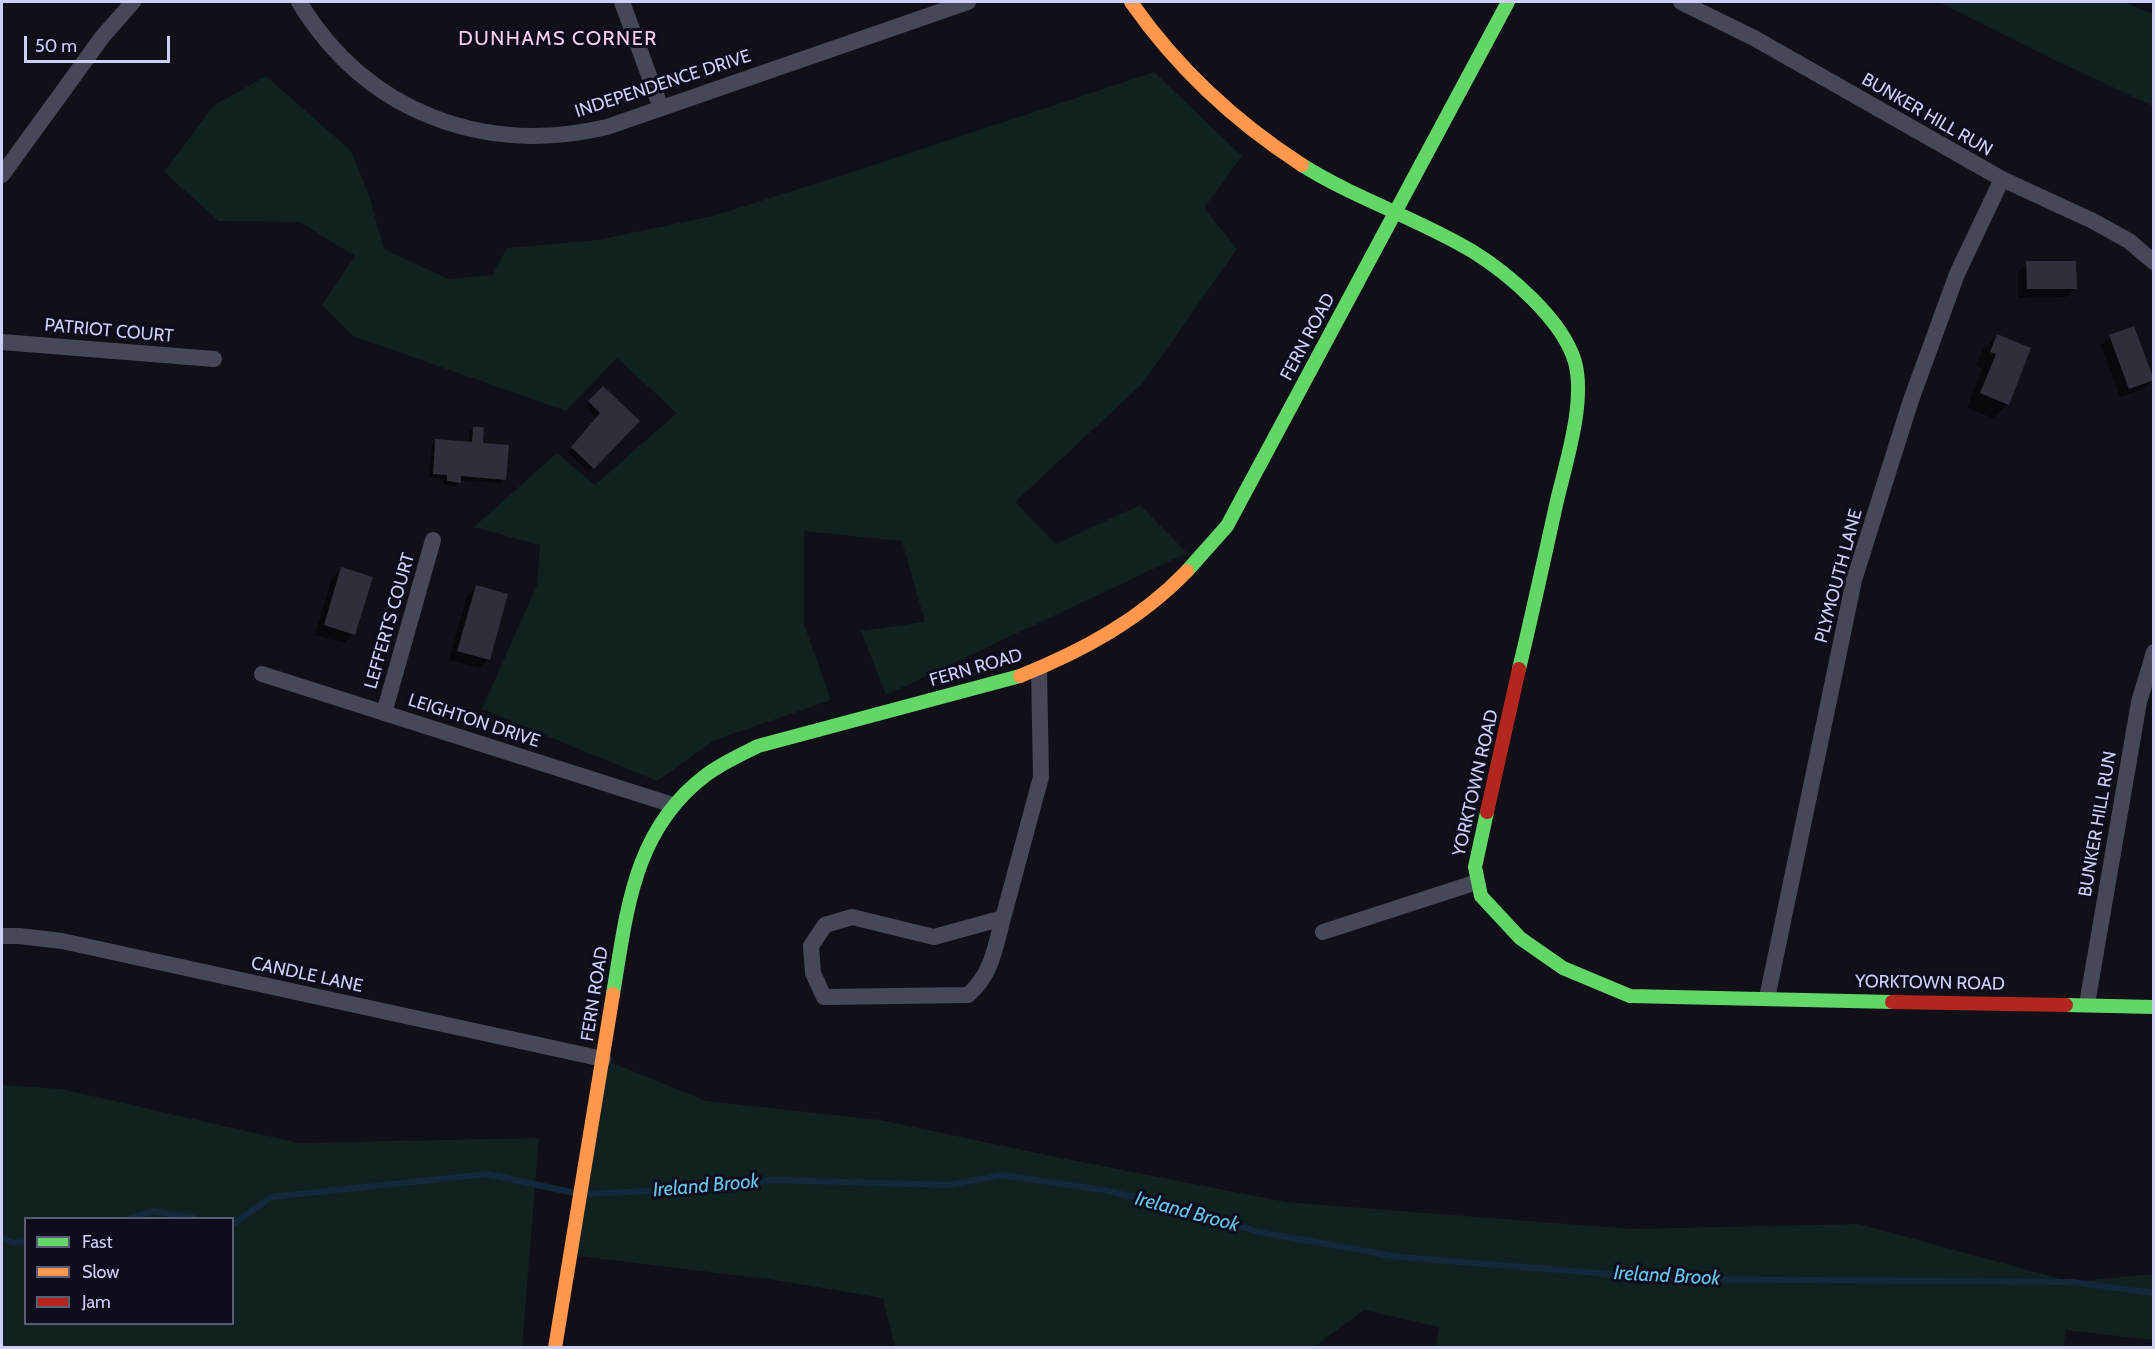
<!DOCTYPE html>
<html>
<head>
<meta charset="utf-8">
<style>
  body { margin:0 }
  #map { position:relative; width:2155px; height:1349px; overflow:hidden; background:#111018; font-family:Cabin,sans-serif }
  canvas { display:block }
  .frame { position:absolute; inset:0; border:3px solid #cdcff9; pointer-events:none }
  .legend { position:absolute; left:24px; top:1217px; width:210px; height:108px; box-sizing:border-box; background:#0e0d1b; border:2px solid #5a5b74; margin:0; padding:8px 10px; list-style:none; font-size:18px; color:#cdcff9 }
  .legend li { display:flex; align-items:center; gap:12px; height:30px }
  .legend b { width:30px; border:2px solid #5a5b74 }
  .scale { position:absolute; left:24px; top:36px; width:146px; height:27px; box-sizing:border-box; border:3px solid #cdcff9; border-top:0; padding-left:8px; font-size:18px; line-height:21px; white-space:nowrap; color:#cdcff9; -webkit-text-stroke:4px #0e0d1b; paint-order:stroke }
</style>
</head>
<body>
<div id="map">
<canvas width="2155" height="1349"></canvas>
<div class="frame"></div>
<ul class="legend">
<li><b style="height:8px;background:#63d668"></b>Fast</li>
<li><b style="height:8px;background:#ff974d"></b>Slow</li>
<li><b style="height:8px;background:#b3261e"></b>Jam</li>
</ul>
<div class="scale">50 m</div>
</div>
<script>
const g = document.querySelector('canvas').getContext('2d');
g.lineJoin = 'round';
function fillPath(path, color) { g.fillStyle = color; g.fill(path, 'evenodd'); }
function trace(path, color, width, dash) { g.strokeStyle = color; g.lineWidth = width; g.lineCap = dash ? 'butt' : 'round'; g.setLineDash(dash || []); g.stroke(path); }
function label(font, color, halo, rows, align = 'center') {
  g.font = font + ' Cabin,sans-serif'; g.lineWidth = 6; g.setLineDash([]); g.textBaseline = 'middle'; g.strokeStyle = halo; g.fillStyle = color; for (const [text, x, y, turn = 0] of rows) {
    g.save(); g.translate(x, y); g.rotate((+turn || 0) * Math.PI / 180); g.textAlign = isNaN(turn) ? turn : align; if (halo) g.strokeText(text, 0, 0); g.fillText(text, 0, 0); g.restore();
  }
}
fillPath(new Path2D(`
  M1939 2H2124L2153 14V106L2059 62Z
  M1154 72 1242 156 1204 208 1237 249 1142 384 1015 502 1056 544 1140 505 1187 553 886 695 861 631 925 622 902 541 804 531V624L831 700 715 740 657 781 482 709 537 585 540 545 474 527 557 453 595 485 677 413 617 358 566 411 353 336 322 305 355 256 300 222 219 221 164 172 213 106 266 76 351 151 369 195 384 249 448 279 492 275 507 248 597 240 713 216 865 168Z
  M603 1059 706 1101 880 1120 1056 1157 1286 1202 1631 1229 1859 1224 2072 1282 2153 1274V1340L2066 1330 2063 1348H1436L1439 1327 1364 1310 1314 1347H895L883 1298 768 1279 570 1255Z
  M2 1085 61 1089 299 1143 539 1138 522 1347H2ZM232 1218V1324H26V1218Z`), '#11211f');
fillPath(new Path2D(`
  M2027 263 2075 288 2066 297 2018 298V272Z
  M1997 336 2008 404 1993 418 1967 408 1982 369 1976 366 1983 350Z
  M2110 336 2152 380 2143 389 2120 397 2101 345Z
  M603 388 638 421 588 472 568 452 597 418 585 406Z
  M474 428 481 444 505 479 500 483 459 480 455 486 443 485 444 479 429 477 432 445 436 441 469 443V432Z
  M342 569 353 634 344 643 315 635 332 578Z
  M476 587 489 659 479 668 449 660 467 596Z`), '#0007');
trace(new Path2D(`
  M585 1194 670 1190 772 1180 949 1185 1001 1175 1104 1190 1187 1210 1259 1232 1399 1257 1672 1279 2072 1282 2154 1293
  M130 1218 154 1211 194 1218
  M232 1225 271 1197 487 1174 575 1193
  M2 1238 13 1243 26 1242`), '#13293b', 6);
fillPath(new Path2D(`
  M2026 261H2076L2077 289H2027Z
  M2134 326 2154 380 2129 389 2109 335Z
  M1997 334 2031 348 2009 405 1980 393 1996 354 1990 352Z
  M603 386 640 421 594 469 571 447 600 413 588 401Z
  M473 427H484L483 443 509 445 506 480 461 476V483L447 481V475L433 474 435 439 472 442Z
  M341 567 373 577 355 635 324 625Z
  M476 585 508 594 490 660 457 651Z`), '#2f2e3a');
trace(new Path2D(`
  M299 2C366 112 483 156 607 127L968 2
  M622 2 661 108
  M1681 2 1754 38 2002 179 2093 221 2129 241 2154 262
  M2 175 103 36 133 2
  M2 342 214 359
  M262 674 673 805
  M384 713 433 540
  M852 917 934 937 1003 918C995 948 992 974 968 995L824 997 813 973 811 946 825 925Z
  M1003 918 1041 777 1039 669
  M1323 932 1477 882
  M2 936H19L62 941 603 1059
  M1767 998 1854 580 1911 400 1957 274 2002 179
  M2087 1004 2139 702 2154 652`), '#474857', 16);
trace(new Path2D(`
  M1302 165C1356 199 1417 218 1472 251 1508 273 1563 320 1575 362 1586 403 1565 465 1556 505 1544 560 1532 615 1519 669
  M1187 571 1227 526 1508 2
  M1487 812 1475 867 1481 896 1520 938 1563 968 1630 996 1892 1002
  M613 994C627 911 633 830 706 775 722 763 740 755 758 746L1020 676
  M2066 1005 2154 1007`), '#63d668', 14);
trace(new Path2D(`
  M1131 2C1177 68 1234 121 1302 165
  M1020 676C1082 651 1140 620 1187 571
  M555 1348 613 994`), '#ff974d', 14);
trace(new Path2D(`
  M1487 812 1519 669
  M1892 1002 2066 1005`), '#b3261e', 14);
label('18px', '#cdcff9', '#0e0d1b', [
  ["INDEPENDENCE DRIVE",663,84,-18],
  ["BUNKER HILL RUN",1927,115,30],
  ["PATRIOT COURT",109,331,5],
  ["FERN ROAD",1308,337,-62],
  ["PLYMOUTH LANE",1839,576,-75],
  ["LEFFERTS COURT",390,621,-74],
  ["FERN ROAD",976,668,-16],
  ["LEIGHTON DRIVE",474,721,18],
  ["YORKTOWN ROAD",1476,783,-77],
  ["BUNKER HILL RUN",2098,824,-80],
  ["CANDLE LANE",307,975,12],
  ["YORKTOWN ROAD",1930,983,1],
  ["FERN ROAD",595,994,-81]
]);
g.letterSpacing = '1.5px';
label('20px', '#f9cff0', '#0e0d1b', [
  ["DUNHAMS CORNER",558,39]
]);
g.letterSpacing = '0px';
label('italic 20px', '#68c3ec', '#0e0d1b', [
  ["Ireland Brook",706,1186,-5],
  ["Ireland Brook",1187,1212,15],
  ["Ireland Brook",1667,1276,3]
]);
</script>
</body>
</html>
